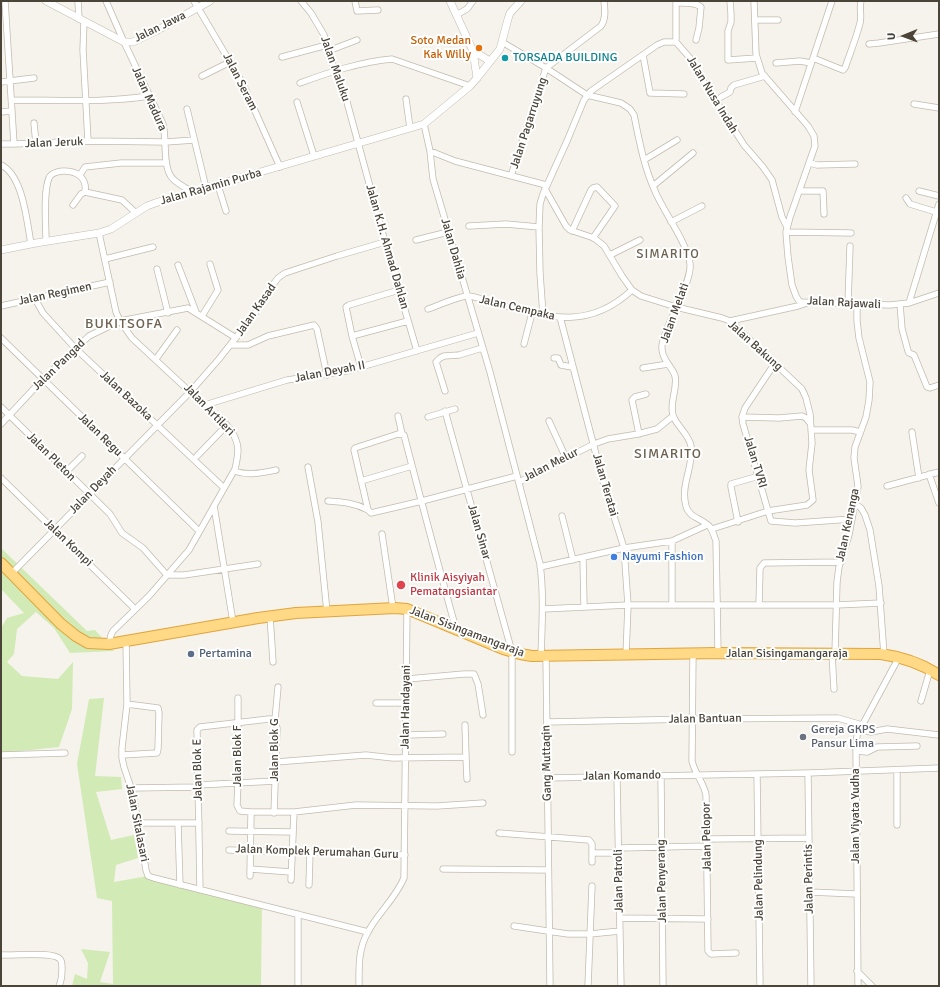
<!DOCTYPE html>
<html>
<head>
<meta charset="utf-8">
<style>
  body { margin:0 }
  #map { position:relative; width:940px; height:987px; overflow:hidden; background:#f6f3ec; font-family:Signika,sans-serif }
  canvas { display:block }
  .frame { position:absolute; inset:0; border:2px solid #4b4439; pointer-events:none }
  .north { position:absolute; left:884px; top:16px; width:40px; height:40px; -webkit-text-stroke:3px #fff; paint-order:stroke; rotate:269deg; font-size:11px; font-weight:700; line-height:16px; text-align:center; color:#4b4439 }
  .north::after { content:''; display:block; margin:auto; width:14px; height:18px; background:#4b4439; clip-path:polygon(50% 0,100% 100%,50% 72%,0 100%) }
</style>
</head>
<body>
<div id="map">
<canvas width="940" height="987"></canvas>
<div class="frame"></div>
<div class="north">U</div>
</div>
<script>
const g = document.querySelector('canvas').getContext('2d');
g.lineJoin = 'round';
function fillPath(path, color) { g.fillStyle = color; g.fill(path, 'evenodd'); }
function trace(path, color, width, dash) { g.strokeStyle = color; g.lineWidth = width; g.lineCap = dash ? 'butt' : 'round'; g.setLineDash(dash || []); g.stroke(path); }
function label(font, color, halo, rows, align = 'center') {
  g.font = font + ' Signika,sans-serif'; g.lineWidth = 4; g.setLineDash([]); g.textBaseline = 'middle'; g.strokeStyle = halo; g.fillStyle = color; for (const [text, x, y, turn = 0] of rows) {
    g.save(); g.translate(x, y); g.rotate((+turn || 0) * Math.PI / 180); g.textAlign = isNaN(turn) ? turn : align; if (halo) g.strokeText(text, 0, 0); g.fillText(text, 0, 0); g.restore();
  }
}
fillPath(new Path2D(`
  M1 548 87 631 95 630 114 651 70 653 54 628 36 612 17 629 14 654 7 662 22 676 58 679 73 662 72 709 59 747 1 753V628L7 618 24 613 1 589Z
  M104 698 95 776 121 777 122 789 96 792 111 840 134 835 138 858 116 865 114 882 148 876 262 905 261 986H72L75 974 87 979 88 963 81 949 110 952 100 982 113 984 112 901 97 898 77 764 89 699Z`), '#d2eab5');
const minor = new Path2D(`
  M5 1 14 144 88 141 166 142 194 140
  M78 1 79 19
  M106 1 124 42 163 124C167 140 162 168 173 179 178 184 186 188 192 192
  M194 1 243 84 280 167
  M301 1 311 13 324 35 333 65 347 102 385 242 417 351
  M355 1 357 11 378 10
  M730 1 731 14V22L728 31V60L757 58
  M754 1 756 54 762 73 808 126 814 136 815 146 790 217 786 232 788 257 792 285 796 296 799 301 802 302 890 305 909 303 939 293
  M676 3C684 3 695 2 701 7L699 28 696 40
  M456 15 467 9 473 1
  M755 20H778
  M84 21 83 50 88 141
  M676 39V1
  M502 42 546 68 587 95 621 103 630 109 634 115C639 140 644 167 655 191 663 211 688 244 690 264 692 278 673 314 667 329 665 335 661 343 662 349 662 360 672 366 675 376 678 389 669 402 673 415 676 426 689 434 691 446 694 466 680 485 686 506 689 518 702 518 710 527 713 531 714 536 716 541L718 653
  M869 44 879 43 939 34
  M328 51 357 40
  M643 55 650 93 684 94
  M282 57 327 45
  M813 58 843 70 845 68C850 53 856 39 860 23 862 16 859 8 861 1
  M776 63 800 61 811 63
  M202 76 230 62
  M1 82 34 78
  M300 83C330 72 360 62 392 59L470 86
  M721 97 730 92 731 88 734 85 765 76
  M406 99 410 128
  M12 100C57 100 104 103 149 96
  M297 102 314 156
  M914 104 939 108
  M187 109 206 188
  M1 112 12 111
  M795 112 832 1
  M34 123 36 144
  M424 124 430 151 433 179 490 372 540 564C544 595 542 625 541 656
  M1 144H14
  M430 151 455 161 546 185
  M644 160 677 140
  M810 163 817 165 855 164
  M1 165C23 175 27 222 31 244
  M80 175 85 167 121 163H166
  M511 176 546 68 601 26C606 19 605 10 604 1
  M218 185 226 211
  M653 186 693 153
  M545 189 566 226 570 230 594 238 604 246 622 276 632 290 641 296 676 307 722 318 730 321 802 389 806 398 810 414 812 443 809 470 813 500 807 505 768 511 771 521 795 523 852 519
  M800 191H823L824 214
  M919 191 939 196
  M906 198 910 204 936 212
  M73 205 81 194 85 192 122 200 136 213
  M671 222 702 206
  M469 226 506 224 539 227
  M572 231 591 190 593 188 597 187 615 206 593 238
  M786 232 851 233
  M99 233 116 312 120 321 132 338 231 430C240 445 239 452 235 469L189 550 149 596 113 631 111 635 109 644
  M416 240 448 232
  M46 241C46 225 43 192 49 178 53 167 89 167 85 192
  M610 255 640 240
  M105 259 153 247
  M178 265 196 312
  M157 269 168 313
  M35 299 43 313 75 348 224 488
  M909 303 939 204
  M848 304 850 246
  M900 304 902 329 908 351 909 353 914 355 927 387 930 388 939 385
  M1 306 110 282
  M428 309C439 305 455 298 466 296 473 295 490 302 498 304 550 318 589 330 632 290
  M543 315 540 273 539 227 540 204 543 194 567 141 584 100 591 91 657 45 664 42H676L690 58 702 79 744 145 763 167 772 180 782 217 787 227
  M202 316 218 290 210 264
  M560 317 604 485 624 548 628 605 626 655
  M730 321 798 306 807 303
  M352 336 408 321
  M1 338 199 531
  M524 344 532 313
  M230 345H248L268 336 314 325 317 329 327 375
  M554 358H558L561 365 572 367
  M156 359 177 330
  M361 367 352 336 346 307 349 305 399 290
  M643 368 668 364
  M445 391 436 362 440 358 444 356 459 355 482 348
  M205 405 287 380 347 371 478 333
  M1 407 110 514 122 533 143 548 166 574 170 575H184L258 564
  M445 411 512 652V752
  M398 416 402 434
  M428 417 455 409
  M742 417 779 418 802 416 806 418 810 423
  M549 421 566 458
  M1 424 43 379 89 336 120 321 188 308 236 338
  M811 430H852L860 432
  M912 432 919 478
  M639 434 632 400 635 397 646 394
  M197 456 227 425
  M308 467 318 522 327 612
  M234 471C249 476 261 473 276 470
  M66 472 82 456
  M929 474 939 503
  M1 478 135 609
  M361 481 412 466
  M519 482 594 444 608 439 638 434 657 429 673 416
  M887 486 939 472
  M328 501C343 502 355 503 368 510
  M854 503 861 508 865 515 870 530 879 586 884 655
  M214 506 233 622
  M562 516 573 560
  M738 522 731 487V484L759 476
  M712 529 768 511 743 424 742 417 745 408 775 363
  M382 534 393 608
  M672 541V605
  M583 558 584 607
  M540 567 624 548 672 541 707 525
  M12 573 191 391 219 359 256 312 272 286 278 278 285 273 337 256 385 242
  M759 605 760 568 764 563 841 562
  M543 609 628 605H836L881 603
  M270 616 273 662
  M456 629C438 565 421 500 404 435L398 434 355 448 354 450 368 510 371 513 422 501 517 476
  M126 640 127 704 122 748V758L124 767 133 794 146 870 148 876 154 878 368 932
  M693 654 692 761C695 774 704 783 706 795L708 951 711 954 736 953
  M832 654 834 689
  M835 654 837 582 839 567 849 535 858 486 854 458 855 447 866 417 869 400 870 382 859 338 857 321V304
  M546 656 550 986
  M407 679 464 674H474L478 684 483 715
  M238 698V783L237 805 240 811 251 812H294L356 805 437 806 483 803
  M921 701 930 670
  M376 703H406
  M547 722 694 719 838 718 862 725
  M860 729 871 732 887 729 939 735
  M406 735 443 734
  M856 751 867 752 877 747 917 746
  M1 755 65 753
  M122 755 157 753 158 749 159 713 158 708 127 704
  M466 757 467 779
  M276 762 366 755 393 758 466 757 465 725
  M808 773 811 986
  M757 774 760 986
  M661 776 663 986
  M617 777 621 986
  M547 778 808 773 939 768
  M198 785 276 781
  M131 788 198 787
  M274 813 277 728 275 720 278 687
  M139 823H199
  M178 823 180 885
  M897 825V770
  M229 831 293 832
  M499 833 589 840 592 844V862
  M707 839 809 838
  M619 848 707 846
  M229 850 405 855
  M593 853H619
  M250 869 291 872
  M443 869 548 870
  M250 876 251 812
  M291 880 294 812
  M309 885 310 852
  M200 890 197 730 200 727 269 719H272L275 720
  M810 892 856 894
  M620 918 708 919
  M514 926 568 934H590L620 931
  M1 955C13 956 52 951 60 959 62 961 62 965 62 968 62 974 62 980 59 986
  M857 971 872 986
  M298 986V914
  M359 986C359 967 358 949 368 932 378 913 395 899 404 878L407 609
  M588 986 592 886
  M858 986 856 747 857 735 899 657`);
const tertiary = new Path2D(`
  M46 1 124 42H133L156 31 210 1
  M450 1 473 51 477 78
  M473 51 490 61
  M1 250 36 243 99 233 111 229 147 206 158 202 424 124 470 86 477 78 500 49 508 19 510 13 521 1`);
const trunk = new Path2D(`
  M1 563 61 624 76 636 88 643 109 644 258 618 296 613 395 608 407 609 503 649 520 654 532 656 718 653 881 654C902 657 921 663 939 675`);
trace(minor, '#c2bbae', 7);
trace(tertiary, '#c2bbae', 8);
trace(trunk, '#e0a43c', 12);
trace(minor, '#fff', 5.5);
trace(tertiary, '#fff', 7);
trace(trunk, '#ffd985', 10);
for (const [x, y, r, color] of [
  [479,48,4,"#e8710a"],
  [505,58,4,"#0f9aa8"],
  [614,557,4,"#3f7fe0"],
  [401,585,5,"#e0444e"],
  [191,654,4,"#5c6f8a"],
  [803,737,4,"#6b7280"]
]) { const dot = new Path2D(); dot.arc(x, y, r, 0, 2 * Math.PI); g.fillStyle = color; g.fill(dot); trace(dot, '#fff', 1.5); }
label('12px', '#4b4439', '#fff', [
  ["Jalan Jawa",160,27,-26],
  ["Jalan Maluku",335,69,71],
  ["Jalan Seram",240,82,63],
  ["Jalan Nusa Indah",712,95,59],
  ["Jalan Madura",149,99,66],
  ["Jalan Pagarruyung",529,123,-72],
  ["Jalan Jeruk",54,143,-2],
  ["Jalan Rajamin Purba",211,187,-16],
  ["Jalan K.H. Ahmad Dahlan",387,247,74],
  ["Jalan Dahlia",453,249,74],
  ["Jalan Regimen",55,294,-12],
  ["Jalan Rajawali",844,303,3],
  ["Jalan Cempaka",517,308,13],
  ["Jalan Kasad",256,310,-55],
  ["Jalan Melati",675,313,-70],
  ["Jalan Bakung",755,346,42],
  ["Jalan Pangad",59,365,-44],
  ["Jalan Deyah II",330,372,-11],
  ["Jalan Bazoka",126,396,43],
  ["Jalan Artileri",209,410,46],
  ["Jalan Regu",100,435,44],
  ["Jalan Pleton",51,457,45],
  ["Jalan TVRI",755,462,73],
  ["Jalan Melur",551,465,-27],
  ["Jalan Teratai",605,485,74],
  ["Jalan Deyah",93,490,-46],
  ["Jalan Kenanga",848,525,-78],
  ["Jalan Sinar",479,532,74],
  ["Jalan Kompi",68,543,44],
  ["Jalan Sisingamangaraja",467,632,21],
  ["Jalan Sisingamangaraja",787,654],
  ["Jalan Handayani",406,707,-89],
  ["Jalan Bantuan",705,719,-1],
  ["Jalan Blok G",275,750,-90],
  ["Jalan Blok F",238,756,-90],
  ["Gang Muttaqin",547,763,-91],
  ["Jalan Blok E",198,770,-91],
  ["Jalan Komando",622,776,-1],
  ["Jalan Viyata Yudha",856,816,-90],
  ["Jalan Sitalasari",137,823,79],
  ["Jalan Pelopor",707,837,-91],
  ["Jalan Komplek Perumahan Guru",317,852,2],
  ["Jalan Perintis",809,879,-91],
  ["Jalan Pelindung",759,880,-91],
  ["Jalan Patroli",619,881,-91],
  ["Jalan Penyerang",662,881,-91]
]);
label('12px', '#c56008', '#fff', [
  ["Soto Medan",471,41],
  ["Kak Willy",471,55]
], 'right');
label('12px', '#0d838f', '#fff', [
  ["TORSADA BUILDING",513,58]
], 'left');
label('12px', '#366cbe', '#fff', [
  ["Nayumi Fashion",622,557]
], 'left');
label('12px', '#be3a42', '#fff', [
  ["Klinik Aisyiyah",410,578],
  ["Pematangsiantar",410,592]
], 'left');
label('12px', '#4e5e75', '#fff', [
  ["Pertamina",199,654]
], 'left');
label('12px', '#5b616d', '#fff', [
  ["Gereja GKPS",811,730],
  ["Pansur Lima",811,744]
], 'left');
g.letterSpacing = '1px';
label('13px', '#6e6250', '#fff', [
  ["SIMARITO",668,255]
]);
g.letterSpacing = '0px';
g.letterSpacing = '1px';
label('14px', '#6e6250', '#fff', [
  ["BUKITSOFA",124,324],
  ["SIMARITO",668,454]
]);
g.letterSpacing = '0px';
</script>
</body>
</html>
